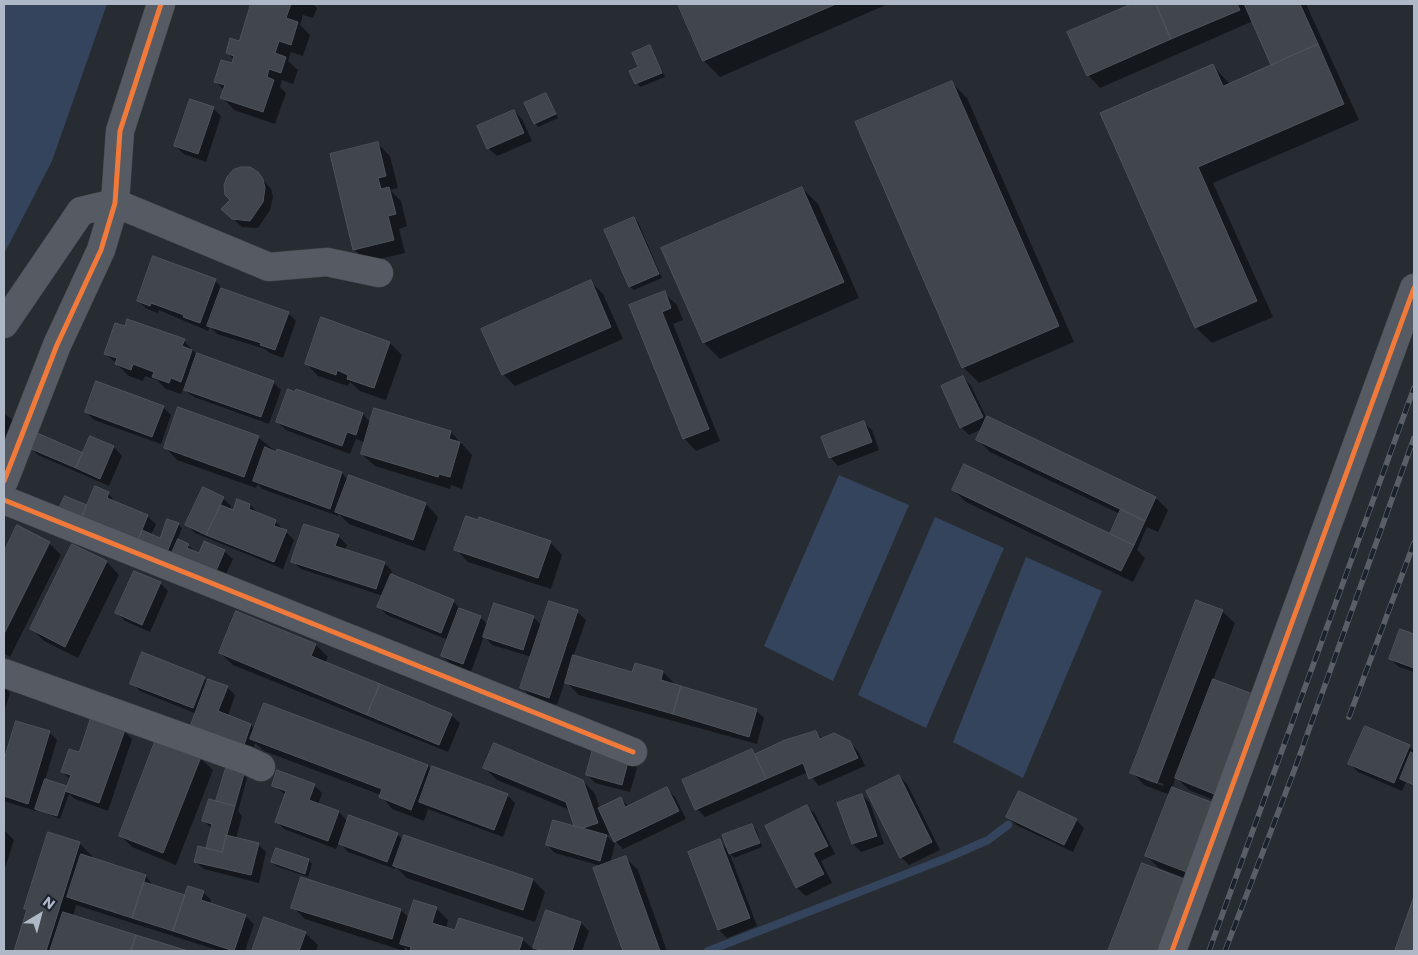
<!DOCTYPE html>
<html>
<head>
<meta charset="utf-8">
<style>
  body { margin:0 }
  #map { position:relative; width:1418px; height:955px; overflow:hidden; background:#272c33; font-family:Poppins,sans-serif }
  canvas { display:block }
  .frame { position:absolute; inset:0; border:5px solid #afb8c6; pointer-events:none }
  .north { position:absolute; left:15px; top:890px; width:50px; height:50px; -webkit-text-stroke:4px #1a222e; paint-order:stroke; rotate:37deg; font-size:14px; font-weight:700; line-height:20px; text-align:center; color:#afb8c6 }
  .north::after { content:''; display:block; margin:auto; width:18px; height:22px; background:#afb8c6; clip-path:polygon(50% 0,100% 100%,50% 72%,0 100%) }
</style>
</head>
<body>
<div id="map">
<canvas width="1418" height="955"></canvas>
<div class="frame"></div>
<div class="north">N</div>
</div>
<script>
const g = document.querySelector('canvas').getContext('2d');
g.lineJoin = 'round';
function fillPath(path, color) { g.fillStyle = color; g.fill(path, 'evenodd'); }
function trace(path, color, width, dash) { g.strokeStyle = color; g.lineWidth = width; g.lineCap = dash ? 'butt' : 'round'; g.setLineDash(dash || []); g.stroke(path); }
fillPath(new Path2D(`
  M4 4H107L52 161 4 254Z
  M839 475 909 505 833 681 764 646Z
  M935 517 1004 548 926 728 858 695Z
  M1026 557 1102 591 1023 778 953 742Z`), '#34445c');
fillPath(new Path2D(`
  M253 4H313L317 8 313 18 303 15 300 25 310 35 303 56 291 52 288 61 298 70 293 84 282 80 280 87 286 93 275 124 234 110 222 97 224 90 215 81 233 65 234 60 227 52 240 43Z
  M679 4H888L720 77 704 61Z
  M1135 4H1243L1245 7 1253 4H1306L1359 120 1213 183 1273 317 1212 343 1196 328 1102 114 1213 66 1230 84 1273 65 1253 21 1100 88 1088 75 1069 32Z
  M649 46 665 77 640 87 631 72 639 67Z
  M951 82 967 98 1074 342 979 383 963 367Z
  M546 95 558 118 538 127 535 123Z
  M213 108 221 116 206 162 184 154 175 146Z
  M514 111 522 119 532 141 497 156 488 148Z
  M378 144 390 156 398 188 390 190 401 201 407 226 399 229 405 253 367 262 355 250 331 155Z
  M257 173 271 189 273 197 270 210 258 228 242 227 231 217V200Z
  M802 188 818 204 859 298 720 359 704 343 663 249Z
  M634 218 638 222 662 278 634 290 630 287 605 231Z
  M215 280 223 290 288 313 296 321 283 358 270 353 265 349 217 334 210 327 208 331 159 310 158 313 147 309 138 301Z
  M591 282 603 294 623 339 515 386 503 374Z
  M664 293 677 305 683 320 673 324 720 441 696 451 684 438 631 306Z
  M126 328 184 341 196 354 273 382 281 390 269 424 194 397 183 389 181 394 166 389 157 380 145 376 143 381 129 376 105 353Z
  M390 343 402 355 386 400 360 391 350 382 348 386 318 376 306 363Z
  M963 377 971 386 987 419 1156 498 1168 510 1158 532 1147 527 1137 550 1145 558 1133 582 966 502 953 490 1110 535 1120 514 990 452 978 440 982 429 969 435 961 427Z
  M297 390 363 414 371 423 375 410 451 432 472 455 462 489 451 485 450 489 375 466 362 454 366 443 356 439 350 454 286 430 277 422Z
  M163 407 171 415 161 444 94 420 86 412Z
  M4 413 16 423 4 444Z
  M863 422 872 430 879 450 838 466 830 457Z
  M91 437 114 447 122 456 109 486 38 455 30 447 83 454Z
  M258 437 277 453 278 450 342 473 348 480 349 477 426 504 438 517 425 551 349 524 339 514 338 516 262 489 258 484 256 488 177 460 165 447Z
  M108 493 116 503 147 516 156 524 151 535 161 539 178 524 182 528 177 540 188 545 197 554 224 551 233 559 222 583 63 517 87 508Z
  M223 498 231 506 230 510 234 511 250 505 258 513 275 521 294 540 283 569 195 533 187 525Z
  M18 527 49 543 61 555 10 657 4 653V555Z
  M338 536 347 545 345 550 384 563 392 571 391 575 453 601 461 610 480 617 488 625 533 617 542 626 577 612 586 620 573 657 633 674 663 672 675 684 756 710 764 718 757 744 579 695 565 681 557 705 530 696 522 688 532 657 492 645 484 636 471 672 451 664 442 656 448 640 387 615 379 607 383 596 301 569 292 561Z
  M550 542 562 555 551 589 468 562 456 549Z
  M73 546 107 562 119 575 78 658 44 641 32 629Z
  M160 583 168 591 150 632 125 621 117 613Z
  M1222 611 1235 623 1213 680 1231 807 1189 790 1176 777 1172 788 1202 885 1159 868 1147 856 1170 795 1144 785 1132 772ZM1145 777 1164 784 1163 786 1145 780Z
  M237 612 316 645 328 657 325 663 451 715 460 723 448 752 233 665 220 653Z
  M1400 630 1414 635V672L1399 667 1390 659Z
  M204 678 208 682 227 687 235 695 228 716 251 725 255 729 264 705 428 766 432 771 507 795 515 803 503 837 428 809 424 821 392 809 381 795 264 751 255 743 252 752 201 733 193 725 197 714 140 691 132 683Z
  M4 687 10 693 4 712Z
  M16 723 49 732 57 740 45 780 68 788 71 780 62 772 124 731 132 739 108 811 75 799 69 794 60 819 37 809 36 811 4 801V765Z
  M816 732 823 739 849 742 858 751 865 766 819 786 808 772 705 817 697 809 752 750 756 755Z
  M1409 746 1414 751V786L1406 782 1402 791 1358 772 1350 764Z
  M200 758 213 770 176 865 132 847 120 835Z
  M629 759 637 768 630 792 595 783 587 774Z
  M485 768 583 781 595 794 600 809 621 799 629 807 667 789 675 797 686 819 623 849 616 842 606 826 609 835 607 836 615 844 610 863 626 858 638 870 667 951H625L595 868 601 866 555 853 547 845 576 828 570 810 497 780Z
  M244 775 247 778 238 811 242 816 236 838 258 844 266 852 259 883 204 869 195 861 207 850 212 829 204 821Z
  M899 776 907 784 940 850 909 865 901 857Z
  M273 785H314L322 793 318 805 339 812 348 822 397 834 403 840 405 836 533 880 545 892 535 922 407 878 396 867 395 869 348 852 339 842 336 849 284 829 276 821 286 795Z
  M862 795 870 803 884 844 861 852 853 844 838 803Z
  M807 806 815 814 835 854 821 861 832 883 806 896 797 888 766 826Z
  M1008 816 1076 820 1084 828 1073 852 1016 825Z
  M752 825 756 829 762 847 734 858 729 852 757 926 727 938 719 930 690 852 719 841 729 851Z
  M4 830 14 840 4 871Z
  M49 834 80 844 92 856 91 859 146 876 153 886 186 897 203 892 211 900 210 904 245 916 254 924 245 951H220L76 905 73 917 184 951H16L28 910 26 908Z
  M309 860 312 864 308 877 276 866 272 862Z
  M1414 901V951H1396Z
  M293 907 401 910 410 919 436 908 448 920 446 929 522 939 534 950 546 912 581 923 589 931 582 951H409L405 947 404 951 305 919Z
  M265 919 305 933 318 945 316 951H253Z`), '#0007');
trace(new Path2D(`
  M708 951 947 858 988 840 1008 825`), '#34445c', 8);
const building = new Path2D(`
  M251 4H291L286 18 298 22 291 45 279 41 275 53 286 57 281 73 269 69 267 77 274 80 263 112 220 98 225 85 214 82 221 60 232 63 234 56 226 53 230 38 239 41Z
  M678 4H836L703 61Z
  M1132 4H1156L1171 39 1087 76 1067 32Z
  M1156 4H1237L1240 10 1171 39Z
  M1250 4H1300L1318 44 1271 65 1245 6Z
  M1318 44 1344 104 1198 167 1257 301 1195 328 1100 113 1213 64 1223 86Z
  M650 45 662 73 635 84 629 71 638 67 632 53Z
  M952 81 1059 326 962 368 855 122Z
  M546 93 556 114 534 124 524 103Z
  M190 99 214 107 198 154 174 146Z
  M514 110 524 133 487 149 477 126Z
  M378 142 386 176 378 178 381 189 389 187 396 214 388 216 394 240 353 250 330 154Z
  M241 167H250L258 172 263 179 265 188 263 202 250 221 232 219 221 209 230 200 225 195 224 185 227 177 233 170Z
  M802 187 844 282 703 343 661 248Z
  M634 217 659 274 629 287 604 230Z
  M153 256 216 279 200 323 183 317 184 315 151 303 150 306 137 301Z
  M591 280 611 327 502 375 481 329Z
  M221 288 289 312 275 350 260 345 261 343 207 326Z
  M665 291 671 308 662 312 709 429 683 439 629 305Z
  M321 317 390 342 374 388 347 379 348 375 337 370 336 375 305 364Z
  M127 319 185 339 182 346 192 350 181 382 171 378 169 383 152 377 154 372 133 364 131 370 115 364 117 358 104 354 115 323 125 326Z
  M197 353 274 381 261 417 184 390Z
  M963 376 983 417 960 428 941 386Z
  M96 381 164 406 152 437 85 412Z
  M288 389 295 392 296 389 363 413 356 435 347 432 342 446 276 422Z
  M178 407 259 436 244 477 164 448Z
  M374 408 451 431 449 439 460 442 450 477 439 474 438 477 361 454Z
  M987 416 1156 497 1145 521 976 440Z
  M864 421 872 442 829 458 821 437Z
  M35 432 83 453 76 468 29 448Z
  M90 436 114 446 100 479 76 468Z
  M265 447 276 452 277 449 342 472 330 509 253 481Z
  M964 464 1134 545 1121 571 952 490Z
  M349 475 426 503 413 540 335 512Z
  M95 486 109 492 107 498 148 515 136 545 80 522Z
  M203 487 224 497 206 535 185 525Z
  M65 496 87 505 80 522 57 513Z
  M237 499 250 504 249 509 276 520 274 526 287 530 274 562 206 535 221 505 233 510Z
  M1121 509 1145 521 1134 545 1110 534Z
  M466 516 478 520 479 517 551 541 538 578 454 550Z
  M167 519 179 523 165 557 136 545 142 530 160 538Z
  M304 524 339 535 335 546 385 562 376 589 291 562Z
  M17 525 50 542 4 634V552Z
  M178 539 189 544 187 548 199 553 204 541 225 550 214 576 170 557Z
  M72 544 107 561 65 647 30 629Z
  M134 571 161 582 142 625 115 613Z
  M391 574 454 600 441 633 377 607Z
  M1196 600 1223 610 1157 783 1130 773Z
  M549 601 578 610 549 698 520 688Z
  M494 603 534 616 523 650 483 637Z
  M459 608 481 616 463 664 441 656Z
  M236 611 316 644 311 656 380 684 367 715 219 653Z
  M1400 629 1414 634V668L1389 659Z
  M142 652 205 677 193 708 130 684Z
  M573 655 632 672 635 663 663 671 661 680 681 686 673 714 565 683Z
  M208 679 228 686 218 711 251 724 244 745 191 725Z
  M1213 679 1258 696 1219 796 1175 778Z
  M380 684 452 714 439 745 367 715Z
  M681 686 757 709 749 737 673 714Z
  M264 703 428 765 411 810 379 797 382 789 250 739Z
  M91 718 125 730 99 803 65 791 71 775 61 772 69 749 79 752Z
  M16 721 50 731 28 804 4 796V760Z
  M1365 726 1410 745 1394 783 1348 764Z
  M816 731 820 739 834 733 850 741 858 758 809 779 803 763 766 779 755 754 785 740Z
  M156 739 201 757 163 853 119 836Z
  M494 743 583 780 598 823 583 828 574 826 566 802 483 768Z
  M593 749 629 758 622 785 586 775Z
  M752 749 766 779 695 810 682 780Z
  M1411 752 1414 754V785L1400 779Z
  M432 766 508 794 494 830 419 802Z
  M226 768 244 774 235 806 216 801Z
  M277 770 315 784 309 800 339 811 328 841 275 822 286 791 272 786Z
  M899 775 932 842 900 858 866 791Z
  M45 779 67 786 57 816 35 809Z
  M667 787 679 811 614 842 598 808 621 797 625 807Z
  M1172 787 1216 804 1189 873 1145 856Z
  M1019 791 1077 819 1064 845 1006 817Z
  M862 794 877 836 852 844 837 803Z
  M209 799 235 806 222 852 206 848 212 824 202 821Z
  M807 805 828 846 813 853 824 874 796 888 765 826Z
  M349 815 398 833 387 862 339 844Z
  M553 820 607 835 600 861 546 845Z
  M752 824 760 843 729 854 722 835Z
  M48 832 80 842 46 951H14L27 909H24Z
  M226 835 259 843 251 875 194 862 198 846 222 852Z
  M404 835 533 879 523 910 393 866Z
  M720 839 750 918 718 930 688 852Z
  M276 848 309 859 305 874 271 862Z
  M81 854 146 875 132 918 67 897Z
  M626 856 660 951H623L593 868Z
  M1142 863 1187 880 1159 951H1108Z
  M301 877 401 909 392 939 291 908Z
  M144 882 185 895 173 931 132 918Z
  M188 886 204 891 201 900 246 915 234 951 173 931Z
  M1414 897V951H1395Z
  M414 900 437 907 432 923 455 930 459 918 523 938 519 951H410L411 947 400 944Z
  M546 910 581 922 572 951H543L533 948Z
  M63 912 136 935 131 951H50Z
  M264 917 306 932 299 951H252Z
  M136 935 188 951H131Z`);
fillPath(building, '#41454c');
trace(building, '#4e535c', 1);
const street = new Path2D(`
  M4 324 81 211 115 203 269 267 327 262 379 273
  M4 481 57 345 101 250 115 203 120 131 161 4
  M4 500 633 752
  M4 673 246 760 261 767
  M1172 951 1414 288`);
trace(street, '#44484e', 29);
trace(street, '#565a62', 28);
const rail = new Path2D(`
  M1349 717 1414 543
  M1209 951 1414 388
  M1225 951 1294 771 1414 438`);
trace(rail, '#5a5e65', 5.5);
trace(rail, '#1a222e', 4, [11]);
trace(new Path2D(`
  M4 481 57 345 101 250 115 203 120 131 161 4
  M4 500 633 752
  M1172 951 1414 288`), '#f17a3a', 5);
</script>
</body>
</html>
